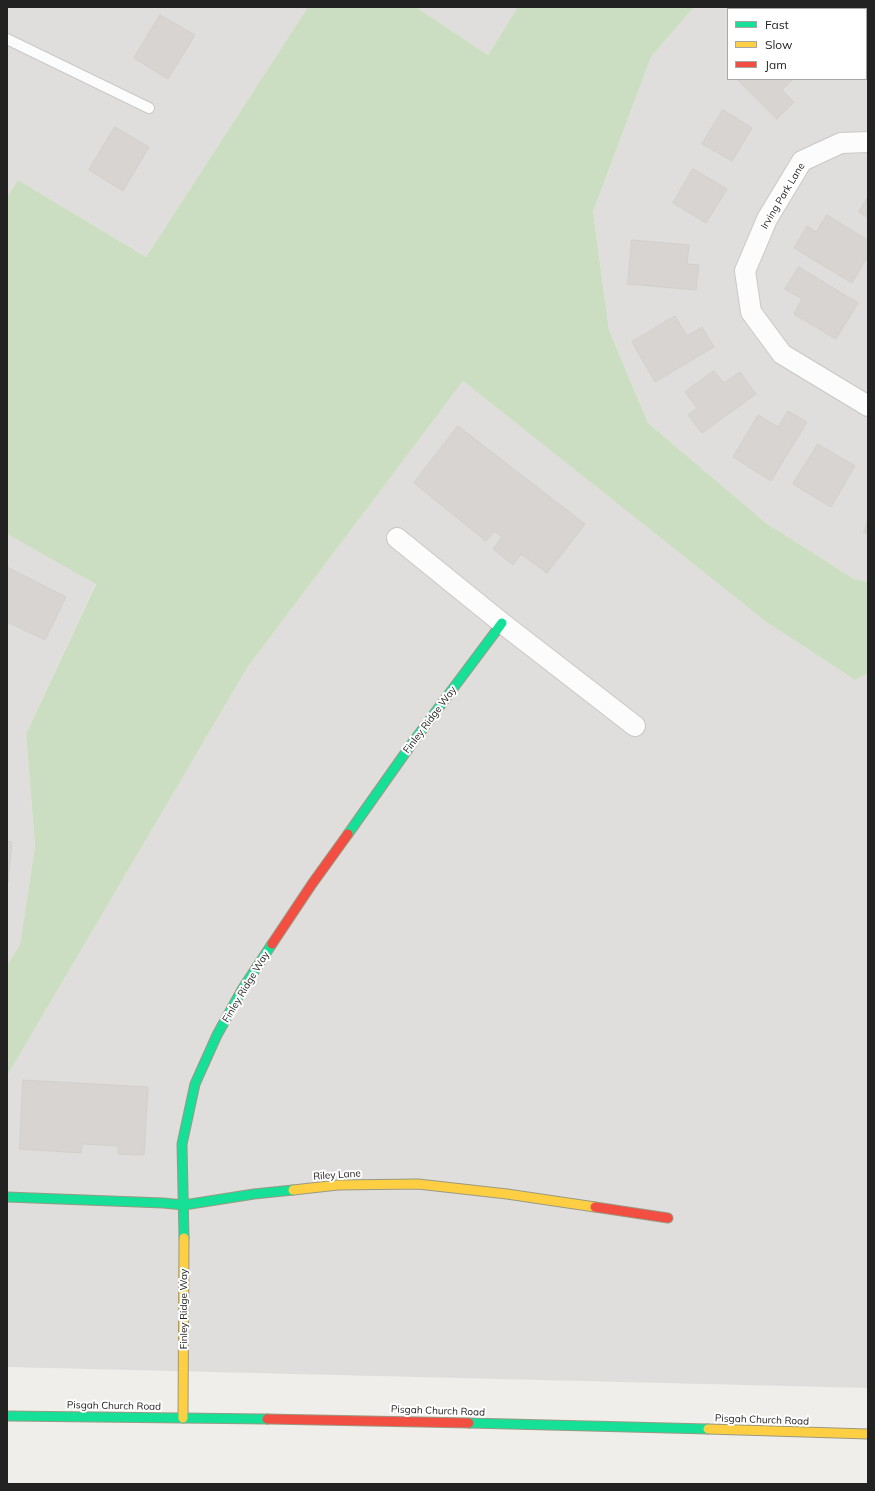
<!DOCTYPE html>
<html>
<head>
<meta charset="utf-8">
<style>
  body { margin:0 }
  #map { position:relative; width:875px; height:1491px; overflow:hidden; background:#f0eeeb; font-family:Mulish,sans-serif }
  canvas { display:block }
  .frame { position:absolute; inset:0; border:8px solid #222; pointer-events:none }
  .legend { position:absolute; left:727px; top:8px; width:140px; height:72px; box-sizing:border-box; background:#fff; border:1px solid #a7a7a7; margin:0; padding:5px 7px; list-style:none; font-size:12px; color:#222 }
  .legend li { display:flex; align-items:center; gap:8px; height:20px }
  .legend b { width:20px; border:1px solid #a7a7a7 }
</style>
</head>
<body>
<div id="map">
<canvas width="875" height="1491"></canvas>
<div class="frame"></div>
<ul class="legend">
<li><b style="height:5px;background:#16e098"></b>Fast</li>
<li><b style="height:5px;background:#ffcf43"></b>Slow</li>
<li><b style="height:5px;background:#f24e42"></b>Jam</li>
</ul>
</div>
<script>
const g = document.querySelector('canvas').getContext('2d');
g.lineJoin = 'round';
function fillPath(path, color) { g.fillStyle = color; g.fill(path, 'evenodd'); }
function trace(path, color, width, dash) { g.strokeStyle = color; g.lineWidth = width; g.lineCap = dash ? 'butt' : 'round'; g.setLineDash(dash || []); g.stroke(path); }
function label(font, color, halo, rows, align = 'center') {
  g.font = font + ' Mulish,sans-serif'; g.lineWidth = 4; g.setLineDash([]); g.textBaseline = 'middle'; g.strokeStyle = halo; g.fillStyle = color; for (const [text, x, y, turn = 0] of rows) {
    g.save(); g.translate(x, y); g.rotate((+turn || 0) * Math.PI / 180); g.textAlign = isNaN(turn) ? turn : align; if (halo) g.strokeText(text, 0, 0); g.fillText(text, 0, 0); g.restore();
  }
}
fillPath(new Path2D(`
  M7 7H308L146 257 18 180 7 197Z
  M416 7H518L488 55Z
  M694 7H868V582L854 579 766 523 648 423 609 330 593 212 651 57ZM728 9H866V79H728Z
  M463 381 765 621 855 680 868 673V1388L7 1367V1076L247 668Z
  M7 534 96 583 26 734 35 846 20 946 7 965Z`), '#dfdedc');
fillPath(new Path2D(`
  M308 7H416L488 55 518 7H694L651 57 593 212 609 330 648 423 766 523 854 579 868 582V673L855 680 765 621 463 381 247 668 7 1076V965L20 945 35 846 26 734 96 584 7 534V197L18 180 146 257Z`), '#cbdec1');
const building = new Path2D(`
  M160 15 195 35 168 79 134 58Z
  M866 23 868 31V67L866 68Z
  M737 79H793L782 90 794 102 777 119Z
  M723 110 752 128 732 161 702 144Z
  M115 127 149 147 123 191 89 170Z
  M693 169 727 189 706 223 673 203Z
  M868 197V218L859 212Z
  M827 215 868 240V256L852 283 794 248 807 226 816 232Z
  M632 240 689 245 687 264 699 265 696 290 628 284Z
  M799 267 858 303 836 339 794 314 802 299 785 289Z
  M675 316 687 336 702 327 714 347 655 382 632 342Z
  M714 371 724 383 740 372 756 394 702 433 688 415 697 408 685 392Z
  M788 411 807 422 771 481 733 457 758 415 778 427Z
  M458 426 585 524 547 573 521 554 513 565 493 549 502 537 494 531 486 541 414 483Z
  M818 444 855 466 831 507 793 484Z
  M868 519V534L864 533Z
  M7 567 66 597 45 640 7 622Z
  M7 841 12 842 8 883H7Z
  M23 1080 148 1087 144 1155 118 1154V1146L82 1144 81 1153 20 1149Z`);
fillPath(building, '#d7d4d2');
trace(building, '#d3d0cc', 1);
const lane = new Path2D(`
  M7 39 149 108`);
const street = new Path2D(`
  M868 142 841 143 802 161 767 219 745 271 751 312 782 354 868 406
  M397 538 502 623 635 726`);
const fast = new Path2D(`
  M348 834 413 742 502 623
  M7 1197 163 1203 184 1205 254 1194 293 1190
  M184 1238 182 1144 195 1084 217 1035 243 988 272 944
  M7 1416 267 1419
  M469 1423 708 1429`);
const slow = new Path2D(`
  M293 1190 338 1185 418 1184 507 1194 595 1207
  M183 1418 184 1238
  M708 1429 868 1434`);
const jam = new Path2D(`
  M272 944 312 884 348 834
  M595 1207 668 1218
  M267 1419 469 1423`);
trace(lane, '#c9c8c7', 12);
trace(street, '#c9c8c7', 22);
trace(fast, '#999a82', 11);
trace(slow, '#999a82', 11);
trace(jam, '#999a82', 11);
trace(lane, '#fdfcfc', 10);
trace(street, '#fdfcfc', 20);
trace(fast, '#16e098', 9);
trace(slow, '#ffcf43', 9);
trace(jam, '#f24e42', 9);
label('10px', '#222', '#fff', [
  ["Irving Park Lane",783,196,-59],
  ["Finley Ridge Way",430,720,-53],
  ["Finley Ridge Way",246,987,-59],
  ["Riley Lane",337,1175,-4],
  ["Finley Ridge Way",184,1309,-90],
  ["Pisgah Church Road",114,1406,1],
  ["Pisgah Church Road",438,1411,2],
  ["Pisgah Church Road",762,1420,2]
]);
</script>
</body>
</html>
